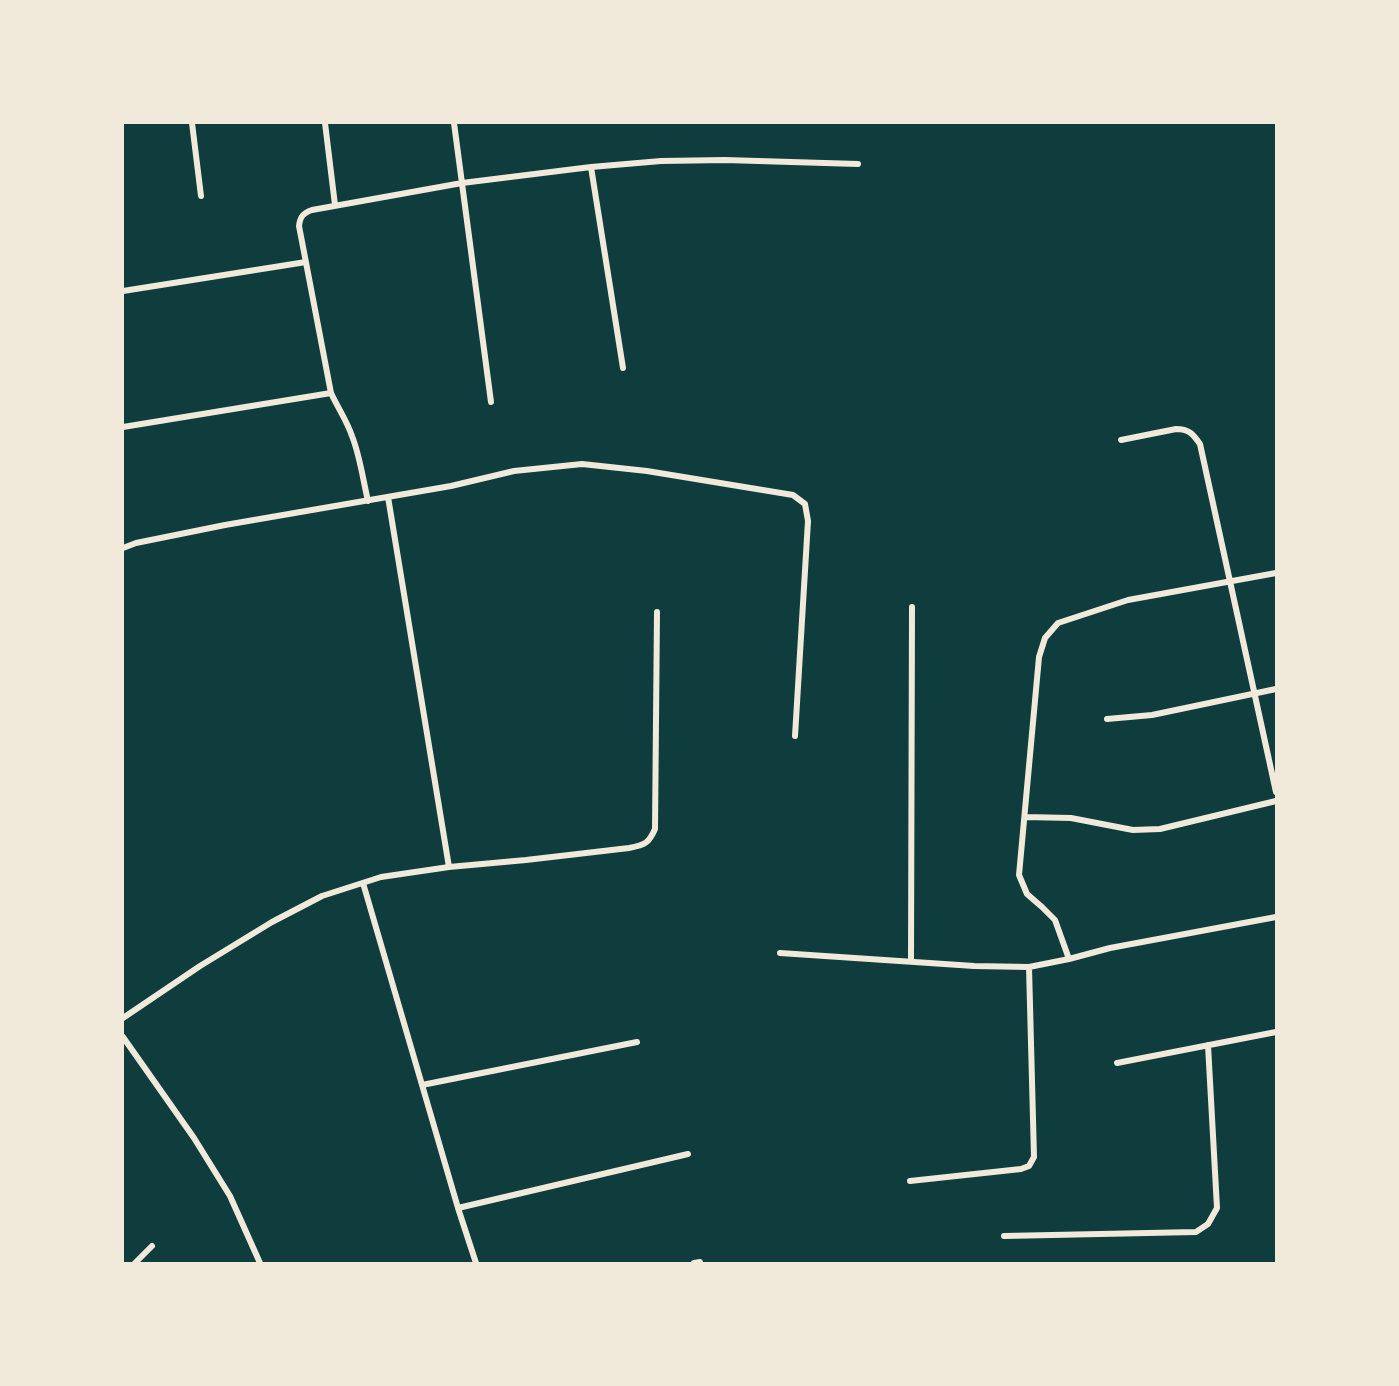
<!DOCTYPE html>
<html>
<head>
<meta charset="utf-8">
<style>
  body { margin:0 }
  #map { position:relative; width:1399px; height:1386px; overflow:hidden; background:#0f3d3e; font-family:Ubuntu,sans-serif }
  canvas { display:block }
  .frame { position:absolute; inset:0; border:124px solid #f1e9da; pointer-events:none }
</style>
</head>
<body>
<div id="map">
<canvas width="1399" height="1386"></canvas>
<div class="frame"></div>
</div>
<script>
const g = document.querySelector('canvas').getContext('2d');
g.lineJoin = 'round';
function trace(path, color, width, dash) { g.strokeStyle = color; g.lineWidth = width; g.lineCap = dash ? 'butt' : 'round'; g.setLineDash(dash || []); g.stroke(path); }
trace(new Path2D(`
  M192 123 201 196
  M325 123 335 205
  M454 123 491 402
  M591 167 623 368
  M123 291 306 262
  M123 427 331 393
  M1121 440 1176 429C1189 429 1193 434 1200 444L1276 792
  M388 497 449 867
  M368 501C363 480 360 456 352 436 347 421 338 408 331 393L299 226C300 217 303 213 312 210L462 183 591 167 661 161 725 160 858 164
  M123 548 136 543 225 525 451 486 514 471 582 464 647 471 793 495 805 504 808 521 795 736
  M1107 719 1152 715 1276 689
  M1025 817 1071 818 1133 830 1160 829 1276 801
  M363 883 458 1208 476 1263
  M780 953 974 966 1029 967 1069 959 1110 948 1276 917
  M1069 959 1055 920 1042 907 1027 894 1019 875 1039 657 1045 638 1058 623 1128 600 1276 573
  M911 961 912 607
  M123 1018 200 966 272 922 322 896 381 877 449 867 526 860 629 848C645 845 649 843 655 829L657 612
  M123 1037 194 1138 230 1196 260 1263
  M1117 1063 1276 1032
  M422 1085 637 1042
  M910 1181 1021 1169 1029 1166 1034 1157 1029 967
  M458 1208 688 1154
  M1004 1236 1196 1232 1208 1224 1217 1208 1208 1045
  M135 1263 152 1246
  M694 1263 700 1262`), '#f1e9da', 6);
</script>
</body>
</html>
